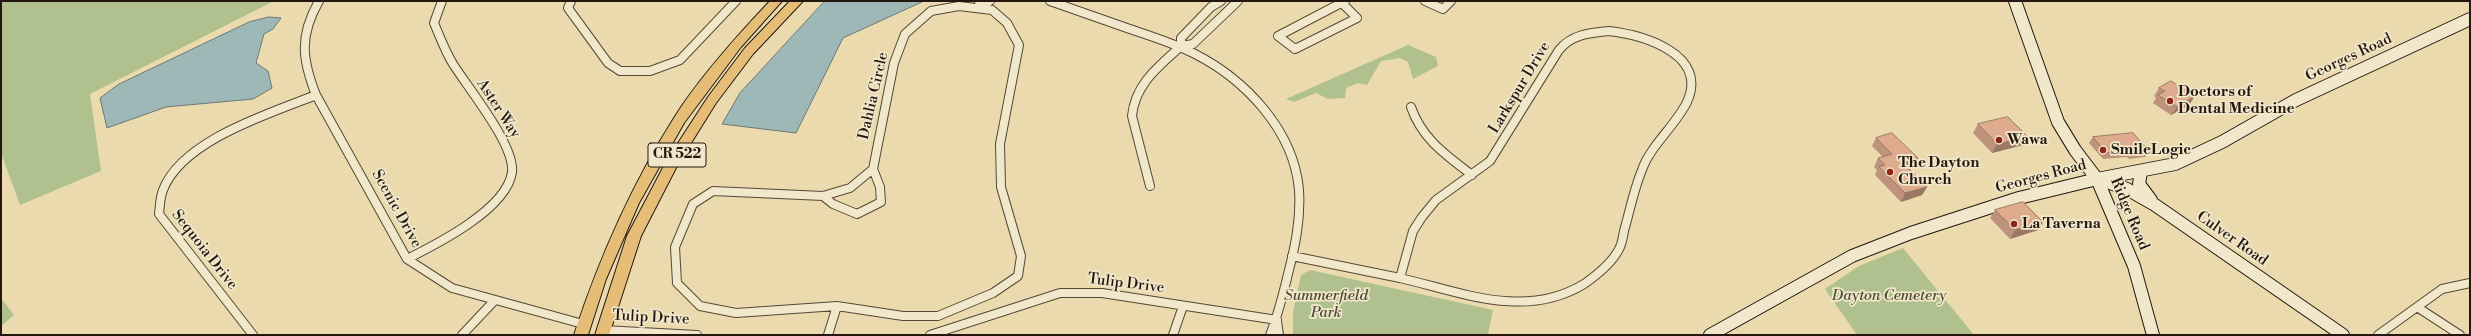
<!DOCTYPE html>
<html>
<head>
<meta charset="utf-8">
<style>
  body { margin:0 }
  #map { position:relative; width:2471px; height:336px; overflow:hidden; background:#eadaae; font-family:"Libre Bodoni",serif }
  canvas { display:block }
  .frame { position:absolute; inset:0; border:2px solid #23170f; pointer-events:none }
</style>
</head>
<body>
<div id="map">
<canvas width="2471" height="336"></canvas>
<div class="frame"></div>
</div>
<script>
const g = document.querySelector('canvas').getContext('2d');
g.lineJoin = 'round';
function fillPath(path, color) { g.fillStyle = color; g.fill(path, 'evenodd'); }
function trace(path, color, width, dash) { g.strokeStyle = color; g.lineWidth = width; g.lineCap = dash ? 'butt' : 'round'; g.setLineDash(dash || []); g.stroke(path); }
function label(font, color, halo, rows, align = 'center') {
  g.font = font + ' "Libre Bodoni",serif'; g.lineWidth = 3.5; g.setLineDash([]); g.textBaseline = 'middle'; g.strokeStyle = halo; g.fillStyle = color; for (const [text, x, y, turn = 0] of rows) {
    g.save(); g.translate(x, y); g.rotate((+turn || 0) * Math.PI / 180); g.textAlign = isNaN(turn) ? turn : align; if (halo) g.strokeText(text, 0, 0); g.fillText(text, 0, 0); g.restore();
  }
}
fillPath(new Path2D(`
  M1 1H274L90 94 101 171 20 205 1 153Z
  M1408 45 1436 57 1438 66 1413 79 1408 62 1400 58 1381 61 1367 85 1358 83 1346 88 1345 98 1328 99 1316 93 1294 102 1286 99Z
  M1903 248 1974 335H1857L1825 289 1859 266Z
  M1310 270 1493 310 1488 335H1293V312L1301 275Z
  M1 298 14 315 1 326Z`), '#b0c18f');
const water = new Path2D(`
  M825 1H924L843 38 796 133 722 124 740 93Z
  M269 17 281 18 273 29 264 34 256 63 268 71 272 88 253 99 166 107 107 128 100 98 119 84 249 22Z`);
fillPath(water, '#9db8b6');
trace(water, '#6c7873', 1);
const street = new Path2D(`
  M319 1C299 36 302 59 316 95L407 259 452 288 583 324
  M571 1 568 8 608 63 620 71H650L680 60 736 1
  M979 1 980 8 990 1
  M1050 1C1076 10 1101 19 1127 28 1150 36 1174 43 1195 54 1246 80 1294 131 1299 190 1301 219 1295 247 1288 274 1283 295 1278 315 1270 335
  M1425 1 1443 9 1451 1
  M1342 3 1357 18 1295 49 1278 36 1345 1
  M959 6 992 10 1007 23 1019 45 1000 144 1001 187 1021 256 1018 276 993 293 938 316H903L837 306 736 313 700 306 677 283 675 247 693 204 713 191 823 196 850 188 873 169 894 63 905 34 931 11Z
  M1609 31C1643 35 1709 54 1687 102 1676 125 1650 146 1642 170 1634 189 1630 210 1624 231 1623 237 1622 245 1618 251 1610 265 1597 275 1584 284 1525 320 1461 292 1400 278L1413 231 1422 217 1436 200 1490 161 1559 50C1572 34 1590 33 1609 31Z
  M1181 46 1193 44 1238 1
  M1181 46V38L1211 7 1221 1
  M1411 107C1422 139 1446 155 1472 175
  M1150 186 1132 116C1135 84 1159 66 1181 46
  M823 196 833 204 857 214 881 202 880 187 873 169
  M1292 256 1400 278
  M407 259C437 244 507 209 512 172 515 145 468 88 453 64 445 51 440 37 434 23L442 1
  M2417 307 2460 335
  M1277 321 1279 335
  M603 330 697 335
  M253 335 159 214C160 206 160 197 163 190 182 140 271 113 316 95
  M462 335 494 301
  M828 335 837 306
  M930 335 1060 293H1102L1277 320
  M1173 335 1183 306
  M2378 335 2442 289 2470 283`);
const secondary = new Path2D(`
  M2015 1 2058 122 2075 150 2097 179 2134 266 2153 335
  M2141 172 2139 184 2151 200
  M2099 179 2127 189 2155 205 2343 335
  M1710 335 1852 256 1911 233 2019 198 2097 179 2175 164 2222 142 2296 100 2470 19`);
const primary = new Path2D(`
  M770 1H782L741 47 684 123 639 203 606 279 588 335H574C599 259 631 186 674 118 699 78 737 36 770 1Z
  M790 1H803L753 54 716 103 678 164 641 236 609 335H595L627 236 667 160 708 97 745 48Z`);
trace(street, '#554837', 10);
trace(secondary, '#23170f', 14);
trace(primary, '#23170f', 2);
trace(street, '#f1e7ca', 8);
trace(secondary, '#f1e7ca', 12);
fillPath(primary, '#e5bd77');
fillPath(new Path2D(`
  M2159 88 2189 105 2171 115 2153 103 2156 98 2154 96Z
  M1978 124 2028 137 2023 145 1992 153 1973 133Z
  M2093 137 2149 151 2145 157 2129 159 2127 157 2103 159 2089 143Z
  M1876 138 1913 167 1908 168 1927 187 1922 195 1901 202 1875 175 1877 170 1874 167 1878 158 1883 157 1872 146Z
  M1995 210 2043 222 2038 230 2010 239 1990 218Z`), '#bf937b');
fillPath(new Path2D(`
  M2195 96 2189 105 2171 115 2177 107Z
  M2028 137 2023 145 1992 153 1997 144Z
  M1918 158 1913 167 1899 171 1903 163Z
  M1927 187 1922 195 1901 202 1905 193Z
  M2043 222 2038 230 2010 239 2015 230Z`), '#9b7864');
const building = new Path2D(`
  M2171 81 2195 96 2177 107 2158 95 2165 91 2159 88Z
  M2008 117 2028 137 1997 144 1978 124Z
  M1892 133 1918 158 1903 163 1927 187 1905 193 1879 167 1885 165 1878 158 1892 154 1876 138Z
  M2133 133 2149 151 2133 153 2131 151 2106 153 2093 137Z
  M2023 202 2043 222 2015 230 1995 210Z`);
fillPath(building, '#deab8f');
trace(building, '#9b7864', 1);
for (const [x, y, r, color] of [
  [2170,101,4,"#8f2418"],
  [1999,140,4,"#8f2418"],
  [2103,150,4,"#8f2418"],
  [1890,172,4,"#8f2418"],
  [2014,224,4,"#8f2418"]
]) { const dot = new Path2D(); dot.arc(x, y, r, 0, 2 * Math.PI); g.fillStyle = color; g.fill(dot); trace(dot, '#f1e7ca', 1.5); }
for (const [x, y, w] of [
  [677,155,58]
]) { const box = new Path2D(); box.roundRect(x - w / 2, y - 12, w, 24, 3); g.fillStyle = '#f1e7ca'; g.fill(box); trace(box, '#23170f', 1); }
label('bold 14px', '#23170f', null, [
  ["CR 522",677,155]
]);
label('15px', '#23170f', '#f1e7ca', [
  ["Georges Road",2349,58,-25],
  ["Larkspur Drive",1520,88,-59],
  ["Dahlia Circle",874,96,-77],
  ["Aster Way",498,109,57],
  ["Georges Road",2041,177,-15],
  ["Scenic Drive",396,209,61],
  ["Ridge Road",2129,214,67],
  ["Culver Road",2232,239,35],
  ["Sequoia Drive",204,250,52],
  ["Tulip Drive",1126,284,7],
  ["Tulip Drive",651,318,3]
]);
label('bold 15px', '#23170f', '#f1e7ca', [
  ["Doctors of",2178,92],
  ["Dental Medicine",2178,109],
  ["Wawa",2007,140],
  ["SmileLogic",2111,150],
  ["The Dayton",1898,163],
  ["Church",1898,180],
  ["La Taverna",2022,224]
], 'left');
label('italic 15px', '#4d4a35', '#f1e7ca', [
  ["Summerfield",1326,296],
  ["Park",1326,313],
  ["Dayton Cemetery",1889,296]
]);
</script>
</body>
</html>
